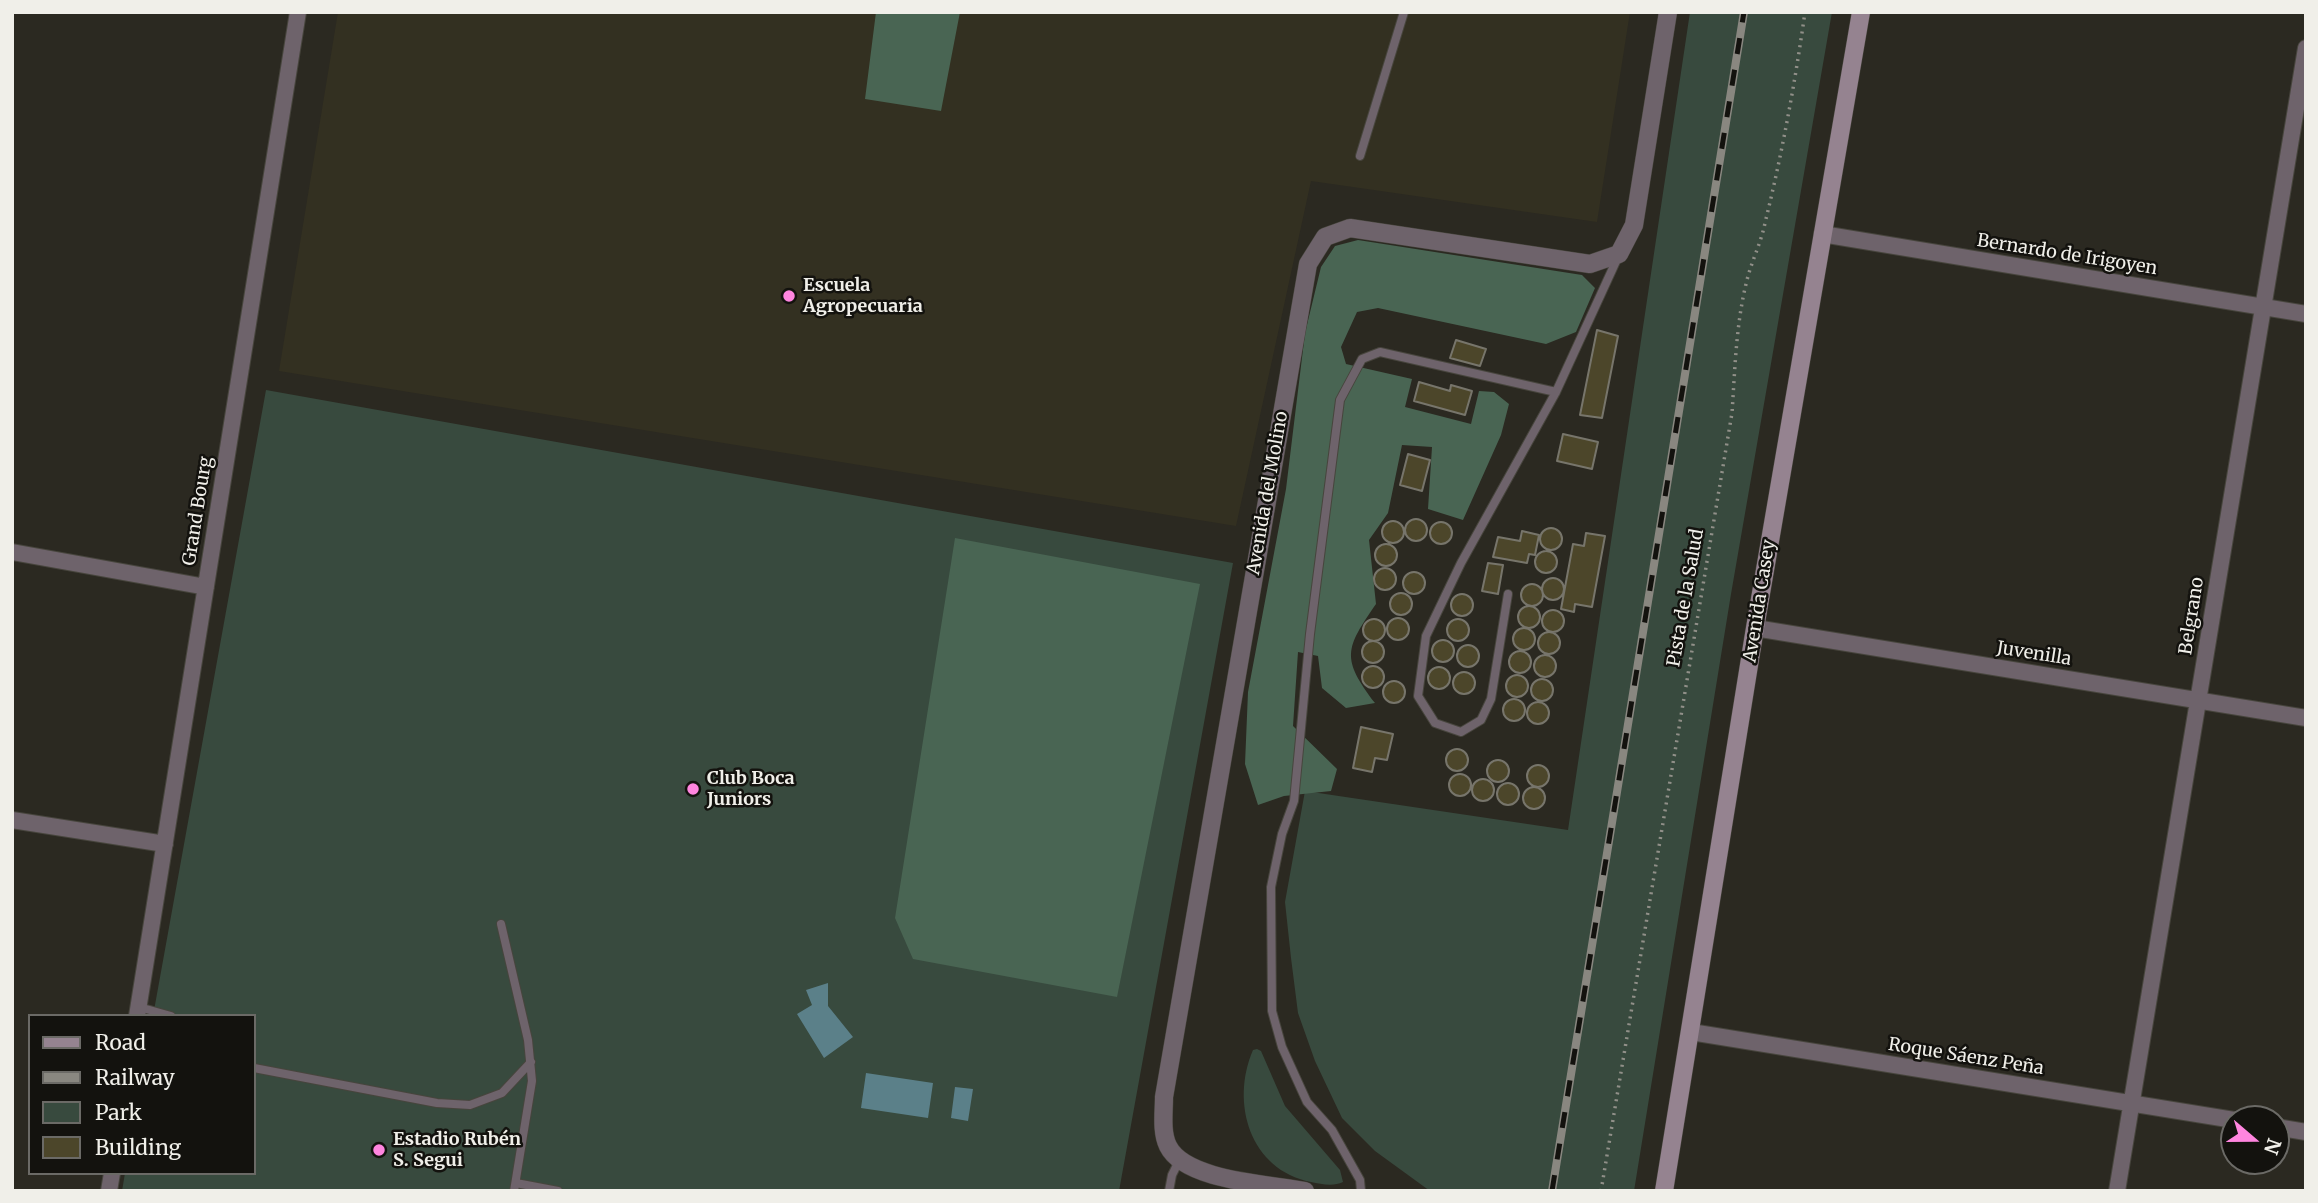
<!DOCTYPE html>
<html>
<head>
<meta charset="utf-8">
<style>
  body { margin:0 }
  #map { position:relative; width:2318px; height:1203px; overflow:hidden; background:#2b2921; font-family:Merriweather,serif }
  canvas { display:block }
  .frame { position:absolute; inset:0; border:14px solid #f0efe9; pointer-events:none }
  .legend { position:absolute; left:28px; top:1014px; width:228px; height:161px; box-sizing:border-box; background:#13120e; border:2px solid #6b6a66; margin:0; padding:9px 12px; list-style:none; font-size:21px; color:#f0efe9 }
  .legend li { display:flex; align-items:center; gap:14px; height:35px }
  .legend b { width:35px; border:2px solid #6b6a66 }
  .north { position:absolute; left:2220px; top:1105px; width:70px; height:70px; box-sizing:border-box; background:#13120e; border:2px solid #6b6a66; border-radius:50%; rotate:110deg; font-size:19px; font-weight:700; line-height:28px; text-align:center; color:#f0efe9 }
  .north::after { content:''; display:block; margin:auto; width:24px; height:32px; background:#ff85df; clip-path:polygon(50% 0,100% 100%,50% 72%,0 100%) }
</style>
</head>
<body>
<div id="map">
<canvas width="2318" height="1203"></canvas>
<div class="frame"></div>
<ul class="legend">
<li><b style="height:9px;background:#958390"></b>Road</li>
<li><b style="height:9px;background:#898780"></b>Railway</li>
<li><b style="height:19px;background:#384a3e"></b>Park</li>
<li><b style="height:19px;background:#4c462a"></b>Building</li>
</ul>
<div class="north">N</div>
</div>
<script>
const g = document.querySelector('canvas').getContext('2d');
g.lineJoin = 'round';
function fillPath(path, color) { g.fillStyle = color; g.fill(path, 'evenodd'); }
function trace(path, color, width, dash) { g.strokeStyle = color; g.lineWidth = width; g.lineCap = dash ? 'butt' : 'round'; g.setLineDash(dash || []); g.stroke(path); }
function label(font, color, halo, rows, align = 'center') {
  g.font = font + ' Merriweather,serif'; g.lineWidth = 5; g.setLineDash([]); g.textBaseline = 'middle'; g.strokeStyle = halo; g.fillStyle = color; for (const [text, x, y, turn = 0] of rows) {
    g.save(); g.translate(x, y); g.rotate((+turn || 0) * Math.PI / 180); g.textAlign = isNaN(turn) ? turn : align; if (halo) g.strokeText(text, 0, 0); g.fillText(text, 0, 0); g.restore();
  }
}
fillPath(new Path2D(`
  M338 12H1630L1597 222 1311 181 1236 526 279 371Z`), '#333021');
fillPath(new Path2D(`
  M1690 12H1832L1731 594 1634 1191H1430L1375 1151 1342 1118 1315 1061 1298 1013 1291 958 1285 902 1305 791 1568 830Z
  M266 390 1233 563 1119 1191H122L125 1173H254V1016H153Z
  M1257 1049 1261 1051 1285 1106 1340 1170 1343 1182C1333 1187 1321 1184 1311 1182 1250 1170 1230 1103 1253 1050Z`), '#384a3e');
fillPath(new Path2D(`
  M876 12H960L941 111 865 99Z
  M1358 240 1582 275 1595 288 1576 332 1546 344 1378 308 1357 312 1341 347 1346 364 1412 379 1405 407 1471 424 1479 391 1494 392 1509 404 1501 435 1463 520 1428 509 1432 447 1402 445 1388 513 1369 540 1376 604C1345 649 1341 658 1375 703L1346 708 1322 688 1318 656 1298 652 1293 726 1337 769 1331 791 1284 796 1258 805 1245 764 1248 692 1286 489 1305 333 1321 267 1335 246Z
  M955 538 1200 584 1117 997 913 959 895 918Z`), '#496553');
fillPath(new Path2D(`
  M828 983V1006L853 1037 824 1058 797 1014 812 1005 806 990Z
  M866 1073 933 1083 928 1118 861 1108Z
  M955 1087 973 1089 968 1121 951 1118Z`), '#5b8089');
const building = new Path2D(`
  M1597 330 1618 336 1602 418 1580 415Z
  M1456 340 1486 349 1480 366 1450 358Z
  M1419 382 1450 391 1451 385 1472 391 1465 415 1414 401Z
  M1563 434 1598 442 1592 469 1557 461Z
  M1408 454 1430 460 1422 491 1400 485Z
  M1405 530a11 11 0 1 1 22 0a11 11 0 1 1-22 0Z
  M1382 532a11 11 0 1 1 22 0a11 11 0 1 1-22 0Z
  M1430 533a11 11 0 1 1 22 0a11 11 0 1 1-22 0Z
  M1540 539a11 11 0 1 1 22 0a11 11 0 1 1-22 0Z
  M1522 531 1539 535 1535 555 1529 554 1527 563 1493 557 1498 537 1520 541Z
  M1586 533 1605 536 1592 607 1575 604 1574 612 1561 609 1573 544 1584 546Z
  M1375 555a11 11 0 1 1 22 0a11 11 0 1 1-22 0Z
  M1535 562a11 11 0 1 1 22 0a11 11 0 1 1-22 0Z
  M1488 563 1503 565 1498 594 1482 591Z
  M1374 579a11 11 0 1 1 22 0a11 11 0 1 1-22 0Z
  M1403 583a11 11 0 1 1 22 0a11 11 0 1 1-22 0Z
  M1542 589a11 11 0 1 1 22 0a11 11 0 1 1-22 0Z
  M1521 595a11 11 0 1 1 22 0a11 11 0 1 1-22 0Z
  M1390 604a11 11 0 1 1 22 0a11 11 0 1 1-22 0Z
  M1451 605a11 11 0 1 1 22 0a11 11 0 1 1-22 0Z
  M1518 617a11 11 0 1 1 22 0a11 11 0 1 1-22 0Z
  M1542 621a11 11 0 1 1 22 0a11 11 0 1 1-22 0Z
  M1387 629a11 11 0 1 1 22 0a11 11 0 1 1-22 0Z
  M1363 630a11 11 0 1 1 22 0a11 11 0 1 1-22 0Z
  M1447 630a11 11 0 1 1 22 0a11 11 0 1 1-22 0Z
  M1513 639a11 11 0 1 1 22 0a11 11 0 1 1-22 0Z
  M1538 643a11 11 0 1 1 22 0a11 11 0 1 1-22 0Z
  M1432 651a11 11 0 1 1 22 0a11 11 0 1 1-22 0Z
  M1362 652a11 11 0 1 1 22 0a11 11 0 1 1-22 0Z
  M1457 656a11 11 0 1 1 22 0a11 11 0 1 1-22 0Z
  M1509 662a11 11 0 1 1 22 0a11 11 0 1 1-22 0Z
  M1534 666a11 11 0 1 1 22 0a11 11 0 1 1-22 0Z
  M1362 677a11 11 0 1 1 22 0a11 11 0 1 1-22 0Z
  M1428 678a11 11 0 1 1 22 0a11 11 0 1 1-22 0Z
  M1453 683a11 11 0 1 1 22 0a11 11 0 1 1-22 0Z
  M1506 686a11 11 0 1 1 22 0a11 11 0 1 1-22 0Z
  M1531 690a11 11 0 1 1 22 0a11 11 0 1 1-22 0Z
  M1383 692a11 11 0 1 1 22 0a11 11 0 1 1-22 0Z
  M1503 710a11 11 0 1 1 22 0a11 11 0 1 1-22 0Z
  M1527 713a11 11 0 1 1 22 0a11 11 0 1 1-22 0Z
  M1361 727 1393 734 1387 760 1375 758 1372 772 1353 768Z
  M1446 760a11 11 0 1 1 22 0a11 11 0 1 1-22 0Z
  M1487 771a11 11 0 1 1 22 0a11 11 0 1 1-22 0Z
  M1527 776a11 11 0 1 1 22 0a11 11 0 1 1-22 0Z
  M1449 785a11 11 0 1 1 22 0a11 11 0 1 1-22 0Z
  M1472 790a11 11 0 1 1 22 0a11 11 0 1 1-22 0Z
  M1497 794a11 11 0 1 1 22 0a11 11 0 1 1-22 0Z
  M1523 798a11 11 0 1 1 22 0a11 11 0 1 1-22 0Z`);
fillPath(building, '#4c462a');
trace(building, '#77756b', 2);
const service = new Path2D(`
  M1360 156 1404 12
  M1508 594 1491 699 1481 720 1461 732 1435 723 1418 696 1426 636 1461 563 1556 392 1618 257
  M501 924 528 1040 532 1081 514 1191
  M139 1007 171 1016
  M254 1068 437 1103 470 1105 502 1093 531 1062
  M516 1183 558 1191
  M1169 1191 1172 1175 1180 1159
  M1361 1191 1360 1180 1332 1130 1307 1102 1282 1047 1272 1011 1271 887 1282 834 1294 801 1310 634 1340 400 1362 359 1380 352 1556 392`);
const minor = new Path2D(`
  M1822 234 2306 314
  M12 552 206 587
  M1755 628 2306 718
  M12 820 165 844
  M137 1016 298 12
  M1691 1032 2234 1120
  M2276 1127 2306 1132
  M109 1191 112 1173
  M2117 1191 2306 48`);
const tertiary = new Path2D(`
  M1305 1191C1270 1184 1185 1181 1168 1146 1161 1132 1164 1112 1164 1097L1308 264 1325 237 1350 228 1590 264 1619 254 1634 225 1668 12`);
const secondary = new Path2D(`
  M1664 1191 1755 628 1861 12`);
trace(service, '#47453d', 10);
trace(minor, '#47453d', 18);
trace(tertiary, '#47453d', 19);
trace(secondary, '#47453d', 19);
trace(new Path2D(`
  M1601 1191 1732 413C1735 369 1736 323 1747 280 1752 260 1761 243 1765 223 1782 154 1795 83 1805 12`), '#919089', 3.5, [2, 5]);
trace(service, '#6e636b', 8);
trace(minor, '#6e636b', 16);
trace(tertiary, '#6e636b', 18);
trace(secondary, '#958390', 18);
const rail = new Path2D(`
  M1552 1191 1744 12`);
trace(rail, '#898780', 8);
trace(rail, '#13120e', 5, [16]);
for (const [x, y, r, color] of [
  [789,296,7,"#ff85df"],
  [693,789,7,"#ff85df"],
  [379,1150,7,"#ff85df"]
]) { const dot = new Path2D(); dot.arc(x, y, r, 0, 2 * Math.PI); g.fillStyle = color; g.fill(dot); trace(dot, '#13120e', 2.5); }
label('18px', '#f0efe9', '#13120e', [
  ["Bernardo de Irigoyen",2067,255,9],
  ["Avenida del Molino",1268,493,-80],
  ["Grand Bourg",198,511,-81],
  ["Pista de la Salud",1686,598,-80],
  ["Avenida Casey",1760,601,-81],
  ["Belgrano",2192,616,-81],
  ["Juvenilla",2034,654,9],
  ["Roque Sáenz Peña",1966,1057,9]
]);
label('bold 18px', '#f0efe9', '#13120e', [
  ["Escuela",803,286],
  ["Agropecuaria",803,307],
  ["Club Boca",707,779],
  ["Juniors",707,800],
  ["Estadio Rubén",393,1140],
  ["S. Segui",393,1161]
], 'left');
</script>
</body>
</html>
